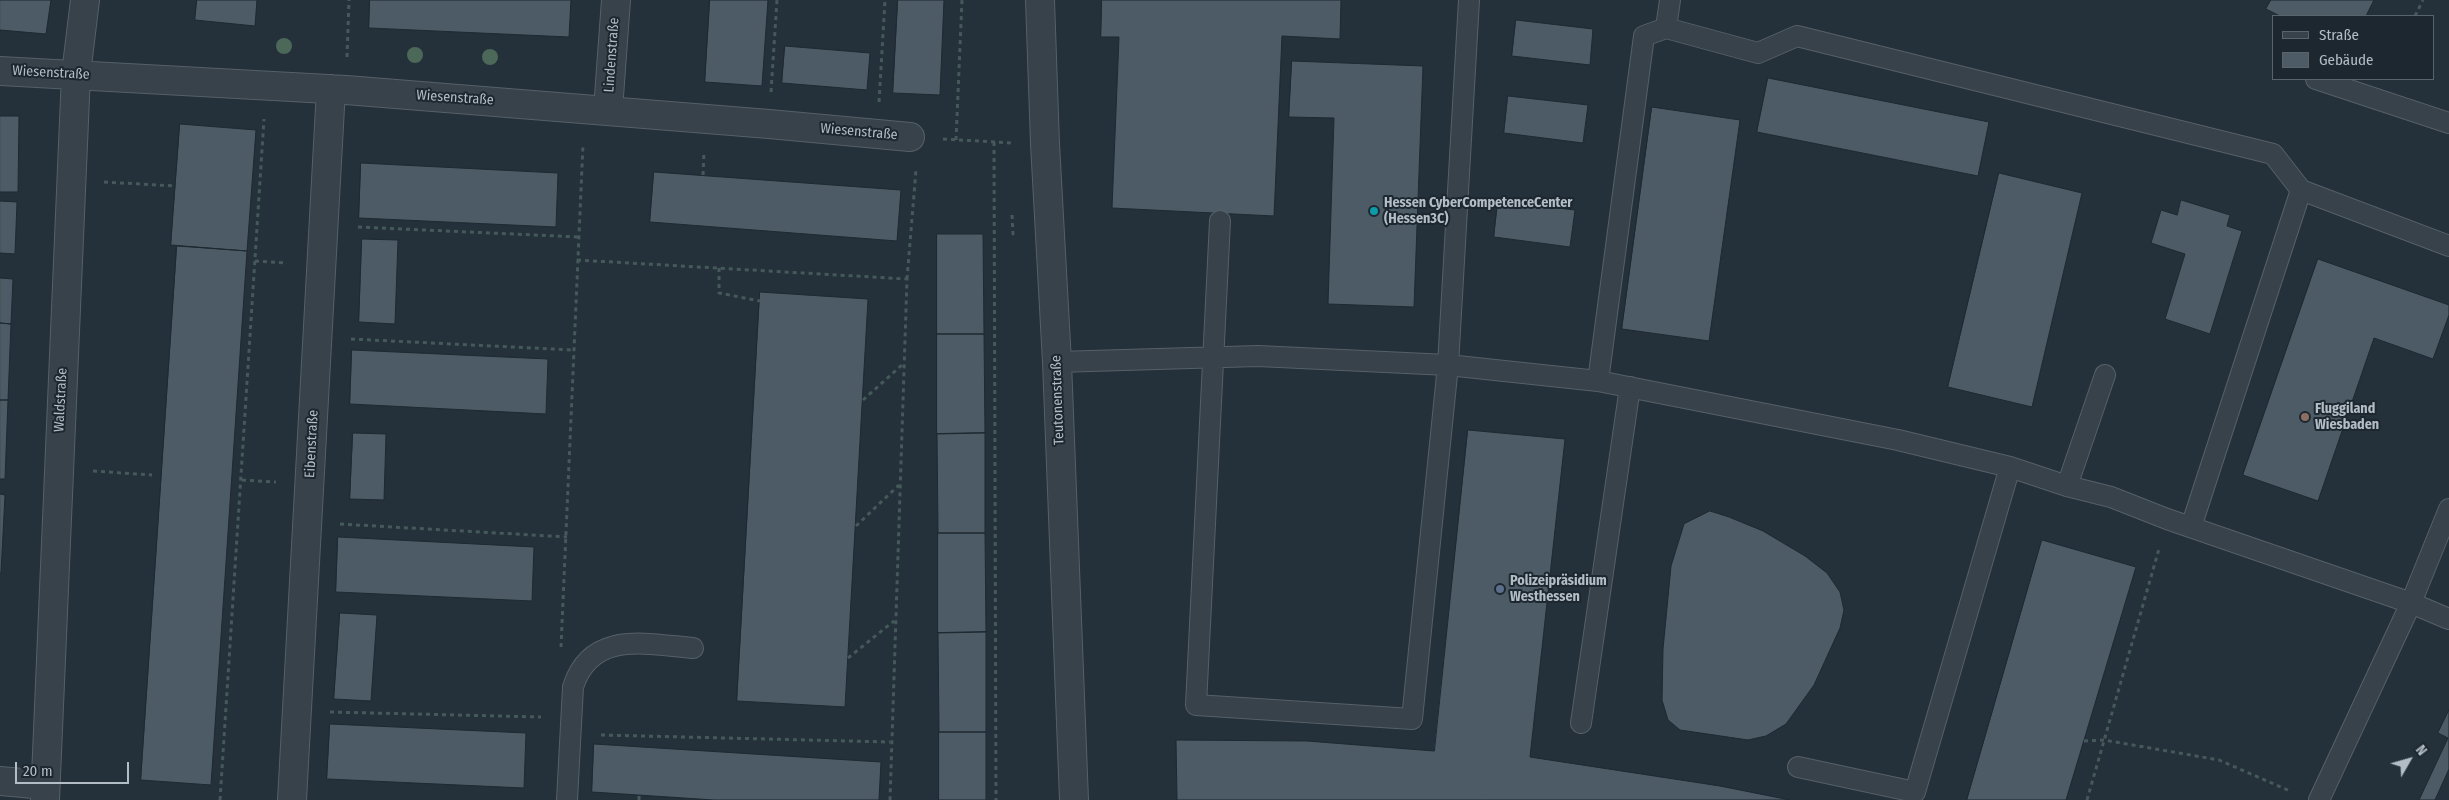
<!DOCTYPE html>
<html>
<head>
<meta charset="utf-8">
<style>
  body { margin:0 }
  #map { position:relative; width:2449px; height:800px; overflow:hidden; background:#24303a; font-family:"Fira Sans Condensed",sans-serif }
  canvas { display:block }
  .legend { position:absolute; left:2272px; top:15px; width:162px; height:65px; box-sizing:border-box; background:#1d272f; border:1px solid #59636b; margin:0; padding:6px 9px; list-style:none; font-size:15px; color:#b3bdc6 }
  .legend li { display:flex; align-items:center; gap:10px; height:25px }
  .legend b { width:25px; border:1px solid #59636b }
  .north { position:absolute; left:2384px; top:735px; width:50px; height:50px; -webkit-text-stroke:4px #1d272f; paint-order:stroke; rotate:52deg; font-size:14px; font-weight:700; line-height:20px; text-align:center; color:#b3bdc6 }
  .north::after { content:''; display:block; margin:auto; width:18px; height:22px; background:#b3bdc6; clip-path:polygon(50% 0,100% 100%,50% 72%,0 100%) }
  .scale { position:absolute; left:15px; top:762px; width:114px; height:22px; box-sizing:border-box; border:2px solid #b3bdc6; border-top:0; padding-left:6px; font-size:15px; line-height:18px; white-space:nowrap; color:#b3bdc6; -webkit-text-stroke:4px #1d272f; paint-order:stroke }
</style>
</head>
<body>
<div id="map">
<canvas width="2449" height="800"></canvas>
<ul class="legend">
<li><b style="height:6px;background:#38424b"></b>Straße</li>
<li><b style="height:14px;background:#4c5b65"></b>Gebäude</li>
</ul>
<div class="north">N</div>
<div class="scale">20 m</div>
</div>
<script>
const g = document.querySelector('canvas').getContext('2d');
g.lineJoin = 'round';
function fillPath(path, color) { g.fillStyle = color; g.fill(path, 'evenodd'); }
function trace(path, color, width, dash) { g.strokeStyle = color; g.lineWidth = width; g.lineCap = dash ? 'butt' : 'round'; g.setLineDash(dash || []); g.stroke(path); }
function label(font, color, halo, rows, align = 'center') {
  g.font = font + ' "Fira Sans Condensed",sans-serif'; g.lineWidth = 4; g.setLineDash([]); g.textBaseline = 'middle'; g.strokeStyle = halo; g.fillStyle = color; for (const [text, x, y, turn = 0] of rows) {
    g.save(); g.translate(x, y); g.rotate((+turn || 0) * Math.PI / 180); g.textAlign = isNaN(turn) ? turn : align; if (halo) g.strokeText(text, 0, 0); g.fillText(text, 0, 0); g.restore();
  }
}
const building = new Path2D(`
  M0 0H51L46 34 0 30Z
  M197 0H257L255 26 195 20Z
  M370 0H571L569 37 369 28Z
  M710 0H768L762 86 705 82Z
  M898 0H944L940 95 893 93Z
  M1102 0H1341L1340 39 1282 36 1274 216 1112 208 1119 37H1101Z
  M2271 0H2374L2366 16H2280L2266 9Z
  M1516 20 1593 29 1590 65 1512 56Z
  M785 46 870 53 867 90 782 83Z
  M1292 61 1423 66 1414 307 1328 304 1334 118 1289 117Z
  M1768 78 1989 122 1978 176 1757 132Z
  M1508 96 1588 105 1583 143 1504 133Z
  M1652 107 1740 120 1709 341 1622 329Z
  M0 116H19L18 192H0Z
  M180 124 256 130 247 251 171 245Z
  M361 163 558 173 556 227 359 218Z
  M654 172 901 190 897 241 650 222Z
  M1999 173 2082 193 2032 407 1948 387Z
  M2181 200 2230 215 2227 226 2242 231 2210 334 2165 319 2185 254 2151 243 2161 210 2177 215Z
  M0 201 17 202 15 254 0 253Z
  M1498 201 1575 210 1570 247 1494 237Z
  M937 234H983L984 334H937Z
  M362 239 398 240 395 324 359 322Z
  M177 246 247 251 211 785 141 780Z
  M2318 259 2449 305V315L2433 359 2374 338 2318 501 2243 475Z
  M0 278 13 279 11 324 0 323Z
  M760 292 868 299 845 707 737 701Z
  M0 323 11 324 8 400H0Z
  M937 334H984L985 433 937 434Z
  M352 350 548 359 546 414 350 404Z
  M0 400H8L5 479H0Z
  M1468 430 1565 439 1530 757 1720 786 1790 800H1177L1176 740 1307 741 1434 751Z
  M353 433 386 434 384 500 350 499Z
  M985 433V533H938L937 434Z
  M0 494 5 495 1 573H0Z
  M1710 511 1729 517 1763 531 1805 556 1827 573 1840 592 1844 610 1840 628 1814 685 1786 724 1766 736 1748 740 1680 730 1668 720 1662 700 1663 649 1671 566 1684 524Z
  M938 533H985L986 632 938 633Z
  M338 537 534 547 532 601 336 592Z
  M2042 540 2136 567 2066 800H1967Z
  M340 613 377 615 371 701 334 699Z
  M986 632V732H939L938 633Z
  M2449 710V769L2435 800H2419L2448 738 2438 733Z
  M330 724 526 733 524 788 327 779Z
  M939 732H986V800H939Z
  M594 744 881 762 879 800H714L592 792Z`);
fillPath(building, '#4c5b65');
trace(building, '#1f2931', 1);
const lane = new Path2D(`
  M1666 28 1670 0
  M2316 79 2449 123
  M1220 221 1196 705 1412 719 1448 365 1469 0
  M1057 362 1258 356 1448 365 1598 381 1898 440 2010 467 2067 486 2111 497 2167 519 2411 603 2319 800
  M1598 381 1644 36 1666 28 1758 53 1797 36 2273 154 2301 190 2449 246
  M2067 486 2105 375
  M2449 509 2411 603 2449 619
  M2191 527 2301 190
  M1581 723 1630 387
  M1798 767 1915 792 2010 467
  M567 800 573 687C591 630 646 644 693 648`);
const street = new Path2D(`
  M1040 0 1045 144 1057 362 1074 800
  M0 71 346 90 769 124 910 137
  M608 110 616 0
  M0 781 45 785
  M45 800 76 74 85 0
  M292 800 331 89`);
trace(lane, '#566068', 22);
trace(street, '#566068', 30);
trace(new Path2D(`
  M2415 16 2423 0
  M347 57 349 0
  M771 92 777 0
  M879 102 885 0
  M943 139 1012 143
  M956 140 962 0
  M994 142 996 800
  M703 175 704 151
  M104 182 175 186
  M1012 215 1013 234 1015 233
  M358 227 579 237
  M577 260 907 279 890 800
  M255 261 287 263
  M719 268V293L760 301
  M907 279 916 170
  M351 339 573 350
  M863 400 903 364
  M93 471 152 475
  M242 480 276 482
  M340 524 567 537
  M856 526 899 485
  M561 647 583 144
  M848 658 894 621
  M330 712 541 717
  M601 735 890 742
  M2084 741 2104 740 2219 760 2290 791
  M220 800 264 119
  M639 800V795
  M2087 800 2159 549`), '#46595a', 3, [4, 4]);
trace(lane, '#38424b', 20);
trace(street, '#38424b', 28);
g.fillStyle = '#4c6858';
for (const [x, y] of [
  [284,46],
  [415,55],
  [490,57]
]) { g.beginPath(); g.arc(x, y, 8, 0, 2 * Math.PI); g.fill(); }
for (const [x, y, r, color] of [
  [1374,211,5,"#0f9aa8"],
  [2305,417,5,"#8d6e63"],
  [1500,589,5,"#5c6f8a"]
]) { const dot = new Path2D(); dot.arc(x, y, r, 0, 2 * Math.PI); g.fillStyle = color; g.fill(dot); trace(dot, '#1d272f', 2); }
label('14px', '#b3bdc6', '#1d272f', [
  ["Lindenstraße",612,55,-86],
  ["Wiesenstraße",51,73,3],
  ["Wiesenstraße",455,98,4],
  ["Wiesenstraße",859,132,5],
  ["Waldstraße",61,400,-87],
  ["Teutonenstraße",1058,400,-92],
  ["Eibenstraße",312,444,-87]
]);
label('bold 14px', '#b3bdc6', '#1d272f', [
  ["Hessen CyberCompetenceCenter",1384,203],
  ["(Hessen3C)",1384,219],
  ["Fluggiland",2315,409],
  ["Wiesbaden",2315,425],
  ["Polizeipräsidium",1510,581],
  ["Westhessen",1510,597]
], 'left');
</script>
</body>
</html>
